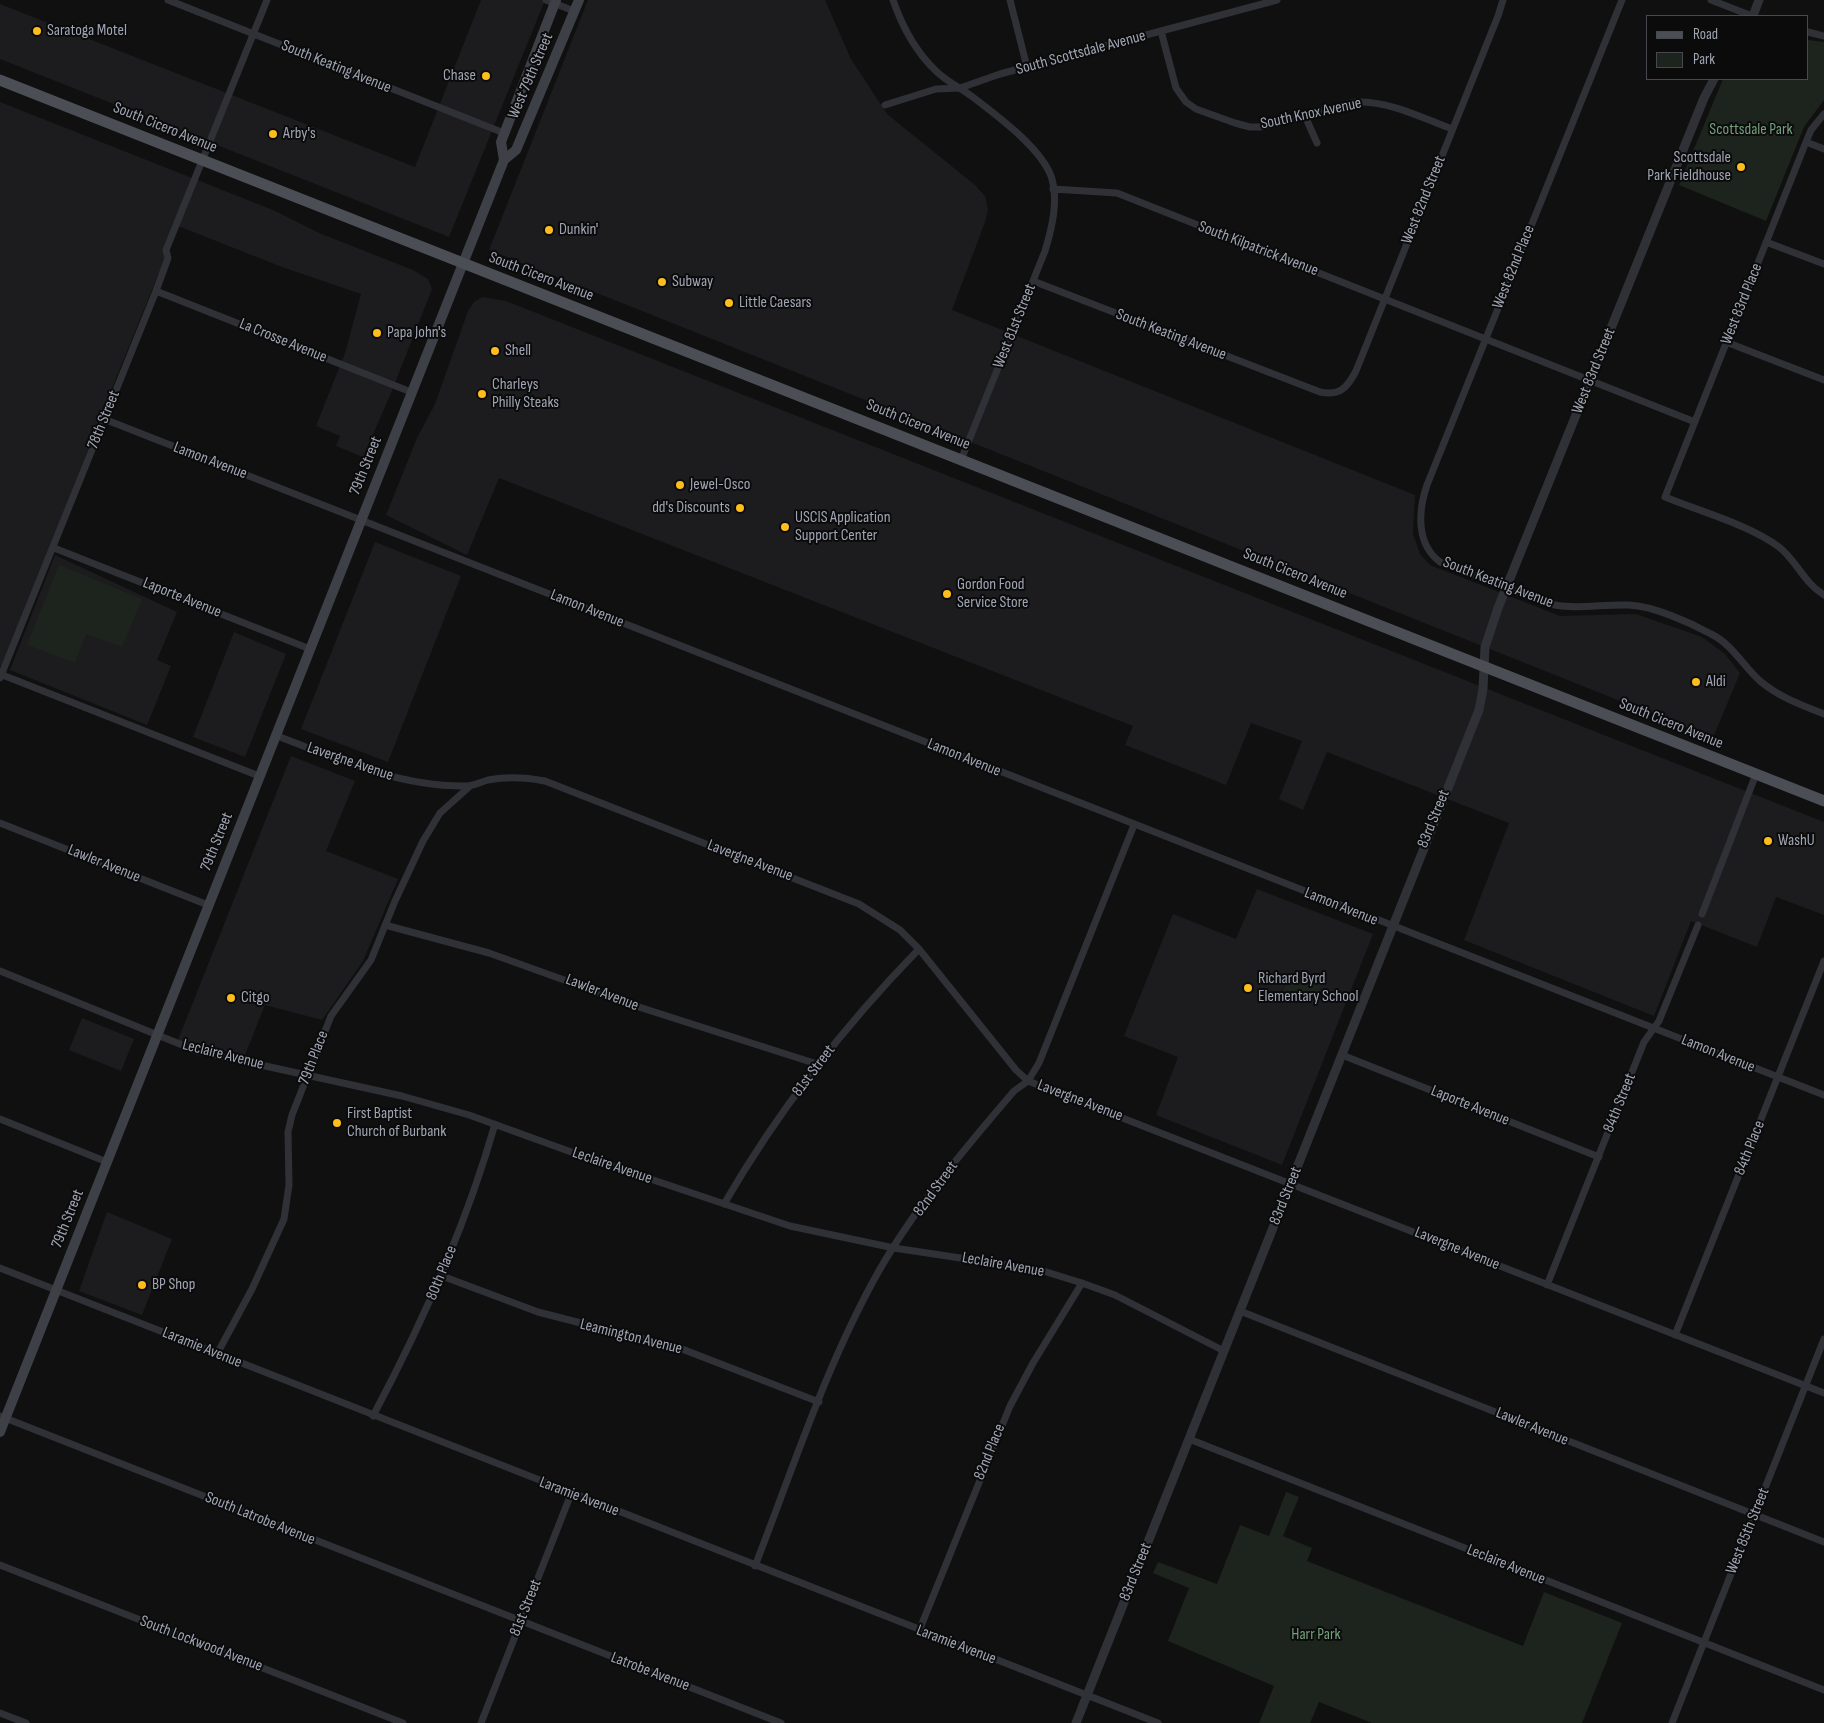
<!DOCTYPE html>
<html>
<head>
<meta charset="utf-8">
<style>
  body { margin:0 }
  #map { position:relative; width:1824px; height:1723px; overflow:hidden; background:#101011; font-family:"Sofia Sans Condensed",sans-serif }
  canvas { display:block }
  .legend { position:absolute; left:1646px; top:15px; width:162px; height:65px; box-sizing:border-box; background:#0b0b0c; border:1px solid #47494f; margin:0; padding:6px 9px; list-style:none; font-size:15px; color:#a0a5b3 }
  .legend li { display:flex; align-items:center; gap:10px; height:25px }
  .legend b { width:25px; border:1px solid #47494f }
</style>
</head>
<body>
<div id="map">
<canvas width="1824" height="1723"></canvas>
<ul class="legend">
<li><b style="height:6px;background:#4c4e56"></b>Road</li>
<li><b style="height:14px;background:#1c241d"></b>Park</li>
</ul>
</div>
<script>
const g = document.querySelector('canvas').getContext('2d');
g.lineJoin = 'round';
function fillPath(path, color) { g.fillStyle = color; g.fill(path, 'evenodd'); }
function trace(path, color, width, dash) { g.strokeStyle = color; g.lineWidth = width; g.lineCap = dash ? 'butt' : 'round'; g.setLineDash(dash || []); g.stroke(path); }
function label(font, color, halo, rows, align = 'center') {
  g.font = font + ' "Sofia Sans Condensed",sans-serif'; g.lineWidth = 4; g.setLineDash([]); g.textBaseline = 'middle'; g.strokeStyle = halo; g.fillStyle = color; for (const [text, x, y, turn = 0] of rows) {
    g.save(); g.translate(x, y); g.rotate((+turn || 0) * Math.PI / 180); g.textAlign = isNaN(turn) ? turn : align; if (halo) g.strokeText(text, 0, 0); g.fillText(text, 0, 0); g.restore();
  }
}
fillPath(new Path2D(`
  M481 0H545L449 237 0 59V4L415 167Z
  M588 0H825L851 59 887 114 975 185 985 196 988 210 985 222 952 310 1415 495 1413 534 1420 554 1430 565 1560 616 1636 614 1702 637 1725 654 1740 673 1713 738 489 250Z
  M0 102 273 210 319 233 413 270 428 279 432 289 389 398 363 457 336 446 340 436 316 426 345 353 361 294 282 267 178 226 103 410 4 668 0 666Z
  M482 297 506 301 1824 822V915L1776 897 1757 947 1691 921 1654 1016 1464 940 1509 823 1327 752 1303 810 1279 799 1302 741 1251 723 1226 785 1125 745 1133 726 499 478 467 555 386 515 417 438 435 404 468 311 474 302Z
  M375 542 461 576 388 762 301 729Z
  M55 555 177 612 157 660 171 666 147 725 10 670Z
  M234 632 286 654 245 757 193 737Z
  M291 756 355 781 326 851 398 879 363 961 322 1020 265 1005 245 1055 186 1044 178 1040Z
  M1257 889 1373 934 1282 1165 1156 1115 1178 1057 1124 1036 1173 914 1236 939Z
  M82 1018 134 1039 121 1071 69 1050Z
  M107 1212 172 1239 142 1315 79 1291Z`), '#1c1c1e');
fillPath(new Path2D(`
  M1808 40 1824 42V100L1804 127 1766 221 1679 185 1723 79H1808Z
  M59 565 142 599 122 647 86 634 75 663 27 645Z
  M1291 972 1322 984 1314 1004 1283 992Z
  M1286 1492 1299 1497 1283 1536 1312 1548 1307 1561 1523 1646 1544 1592 1622 1623 1582 1723H1372L1319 1702 1310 1723H1259L1274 1686 1168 1641 1189 1588 1153 1573 1158 1562 1217 1584 1240 1525 1269 1536Z`), '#1c241d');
trace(new Path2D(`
  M168 0 504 133
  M546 0 574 11
  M893 0C902 26 916 52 936 71 947 82 961 88 974 98 997 116 1040 147 1051 176 1059 199 1052 228 1045 251L961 460
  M1010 0 1027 67
  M1622 0 1427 485C1418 511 1416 544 1440 562L1549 604C1577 610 1601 604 1629 605 1653 606 1689 622 1711 634 1732 644 1743 666 1760 681 1779 697 1801 705 1824 714
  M1711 0 1752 16
  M1161 31 1176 88 1186 102 1196 109 1235 123 1250 127H1260L1356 102C1390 101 1420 117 1452 129
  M1808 32 1824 36
  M885 105 936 89 960 88 1000 74 1277 0
  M1824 114 1811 130 1806 142 1665 497C1699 511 1750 525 1779 547 1796 560 1804 583 1824 595
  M1305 116 1317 143
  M1806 142 1824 149
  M1053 189 1117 193 1695 422
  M1766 242 1824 264
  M1033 281 1320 392C1340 396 1347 388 1356 371L1498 16 1503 0
  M156 291 411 392
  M1726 342 1824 380
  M104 419 1824 1095
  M54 548 310 649
  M0 674 259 776
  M0 678 156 291 168 258 166 250 267 0
  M275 735C337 759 399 787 466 786 474 786 481 782 488 780 508 776 525 777 545 781L859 904 900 930 919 949 1016 1070 1028 1081 1824 1393
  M0 823 208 905
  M1702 914 1756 774
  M385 925 489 953 642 1008 817 1064
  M0 971 197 1051 402 1096 469 1115 585 1157 790 1226 894 1248 1040 1270 1082 1283 1115 1295 1224 1351
  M1342 1055 1599 1157
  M0 1119 107 1162
  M724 1204C778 1111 844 1026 919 949
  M0 1268 1158 1723
  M442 1276 538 1312 682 1349 819 1402
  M1547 1285 1644 1042 1659 1021 1698 925
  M1240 1311 1824 1542
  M1675 1335 1824 961
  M217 1354 252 1289 284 1219 289 1185 288 1132 292 1115 331 1016 371 960 395 901 423 841 440 813 469 787
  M0 1416 781 1723
  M373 1416C423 1322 466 1226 495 1124
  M1189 1439 1824 1690
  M0 1565 403 1723
  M755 1566C794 1466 827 1362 880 1269 917 1205 966 1147 1014 1091L1028 1081 1039 1063 1134 825
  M919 1631 1010 1406 1033 1363 1082 1283
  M0 1713 26 1723
  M481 1723 571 1494
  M1672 1723 1824 1339`), '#303136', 7);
trace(new Path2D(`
  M1753 16 1759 0
  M1076 1723 1479 710 1483 689 1485 647 1498 608 1704 98 1714 79`), '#303136', 9);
trace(new Path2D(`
  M504 160 501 142 556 0
  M0 1432 504 160 516 150 579 0`), '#3e4047', 10);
trace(new Path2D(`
  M0 80 1824 801`), '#4c4e56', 11);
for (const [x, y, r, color] of [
  [37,31,5,"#fdbd1c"],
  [486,76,5,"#fdbd1c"],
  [273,134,5,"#fdbd1c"],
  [1741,167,5,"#fdbd1c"],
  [549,230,5,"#fdbd1c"],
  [662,282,5,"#fdbd1c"],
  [729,303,5,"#fdbd1c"],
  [377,333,5,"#fdbd1c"],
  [495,351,5,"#fdbd1c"],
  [482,394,5,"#fdbd1c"],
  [680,485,5,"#fdbd1c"],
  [740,508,5,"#fdbd1c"],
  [785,527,5,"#fdbd1c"],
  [947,594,5,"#fdbd1c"],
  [1696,682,5,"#fdbd1c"],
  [1768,841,5,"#fdbd1c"],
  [1248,988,5,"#fdbd1c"],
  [231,998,5,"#fdbd1c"],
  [337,1123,5,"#fdbd1c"],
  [142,1285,5,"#fdbd1c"]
]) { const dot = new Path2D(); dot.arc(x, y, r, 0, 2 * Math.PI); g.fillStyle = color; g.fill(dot); trace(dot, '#0b0b0c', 2); }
label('16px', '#a0a5b3', '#0b0b0c', [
  ["Saratoga Motel",47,31],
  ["Chase",476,76,"right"],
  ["Arby's",283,134],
  ["Scottsdale",1731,158,"right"],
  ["Park Fieldhouse",1731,176,"right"],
  ["Dunkin'",559,230],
  ["Subway",672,282],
  ["Little Caesars",739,303],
  ["Papa John's",387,333],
  ["Shell",505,351],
  ["Charleys",492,385],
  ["Philly Steaks",492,403],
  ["Jewel-Osco",690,485],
  ["dd's Discounts",730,508,"right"],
  ["USCIS Application",795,518],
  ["Support Center",795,536],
  ["Gordon Food",957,585],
  ["Service Store",957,603],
  ["Aldi",1706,682],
  ["WashU",1778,841],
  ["Richard Byrd",1258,979],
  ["Elementary School",1258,997],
  ["Citgo",241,998],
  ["First Baptist",347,1114],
  ["Church of Burbank",347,1132],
  ["BP Shop",152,1285]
], 'left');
label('16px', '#a0a5b3', '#0b0b0c', [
  ["South Scottsdale Avenue",1081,53,-15],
  ["South Keating Avenue",336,67,22],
  ["West 79th Street",531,76,-67],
  ["South Knox Avenue",1311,114,-12],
  ["South Cicero Avenue",165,128,22],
  ["West 82nd Street",1424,200,-68],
  ["South Kilpatrick Avenue",1258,249,21],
  ["West 82nd Place",1514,267,-68],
  ["South Cicero Avenue",541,277,21],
  ["West 83rd Place",1742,304,-68],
  ["West 81st Street",1015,326,-68],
  ["South Keating Avenue",1171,335,21],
  ["La Crosse Avenue",283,341,22],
  ["West 83rd Street",1594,371,-68],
  ["78th Street",104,420,-68],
  ["South Cicero Avenue",918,425,22],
  ["Lamon Avenue",210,461,21],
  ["79th Street",366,466,-68],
  ["South Cicero Avenue",1295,574,22],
  ["South Keating Avenue",1498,583,21],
  ["Laporte Avenue",182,598,22],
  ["Lamon Avenue",587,609,22],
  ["South Cicero Avenue",1671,724,22],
  ["Lamon Avenue",964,758,22],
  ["Lavergne Avenue",350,762,19],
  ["83rd Street",1434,819,-68],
  ["79th Street",217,842,-68],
  ["Lavergne Avenue",750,861,21],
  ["Lawler Avenue",104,864,22],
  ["Lamon Avenue",1341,907,22],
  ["Lawler Avenue",602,993,21],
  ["Lamon Avenue",1718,1054,22],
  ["Leclaire Avenue",223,1055,14],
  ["79th Place",314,1058,-69],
  ["81st Street",814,1071,-53],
  ["Lavergne Avenue",1080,1101,21],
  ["84th Street",1620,1103,-68],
  ["Laporte Avenue",1470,1106,22],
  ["84th Place",1750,1148,-68],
  ["Leclaire Avenue",612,1166,19],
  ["82nd Street",936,1189,-54],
  ["83rd Street",1286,1196,-68],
  ["79th Street",68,1219,-68],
  ["Lavergne Avenue",1457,1249,22],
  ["Leclaire Avenue",1003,1265,10],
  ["80th Place",442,1273,-68],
  ["Leamington Avenue",631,1337,14],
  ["Laramie Avenue",202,1348,22],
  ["Lawler Avenue",1532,1427,22],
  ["82nd Place",990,1452,-68],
  ["Laramie Avenue",579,1497,21],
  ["South Latrobe Avenue",260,1519,22],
  ["West 85th Street",1748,1531,-68],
  ["Leclaire Avenue",1506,1565,22],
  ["83rd Street",1136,1572,-68],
  ["81st Street",526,1608,-68],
  ["South Lockwood Avenue",201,1644,21],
  ["Laramie Avenue",956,1645,21],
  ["Latrobe Avenue",650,1672,21]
]);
label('16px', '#75a07a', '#0b0b0c', [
  ["Scottsdale Park",1751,130],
  ["Harr Park",1316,1635]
]);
</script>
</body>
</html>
